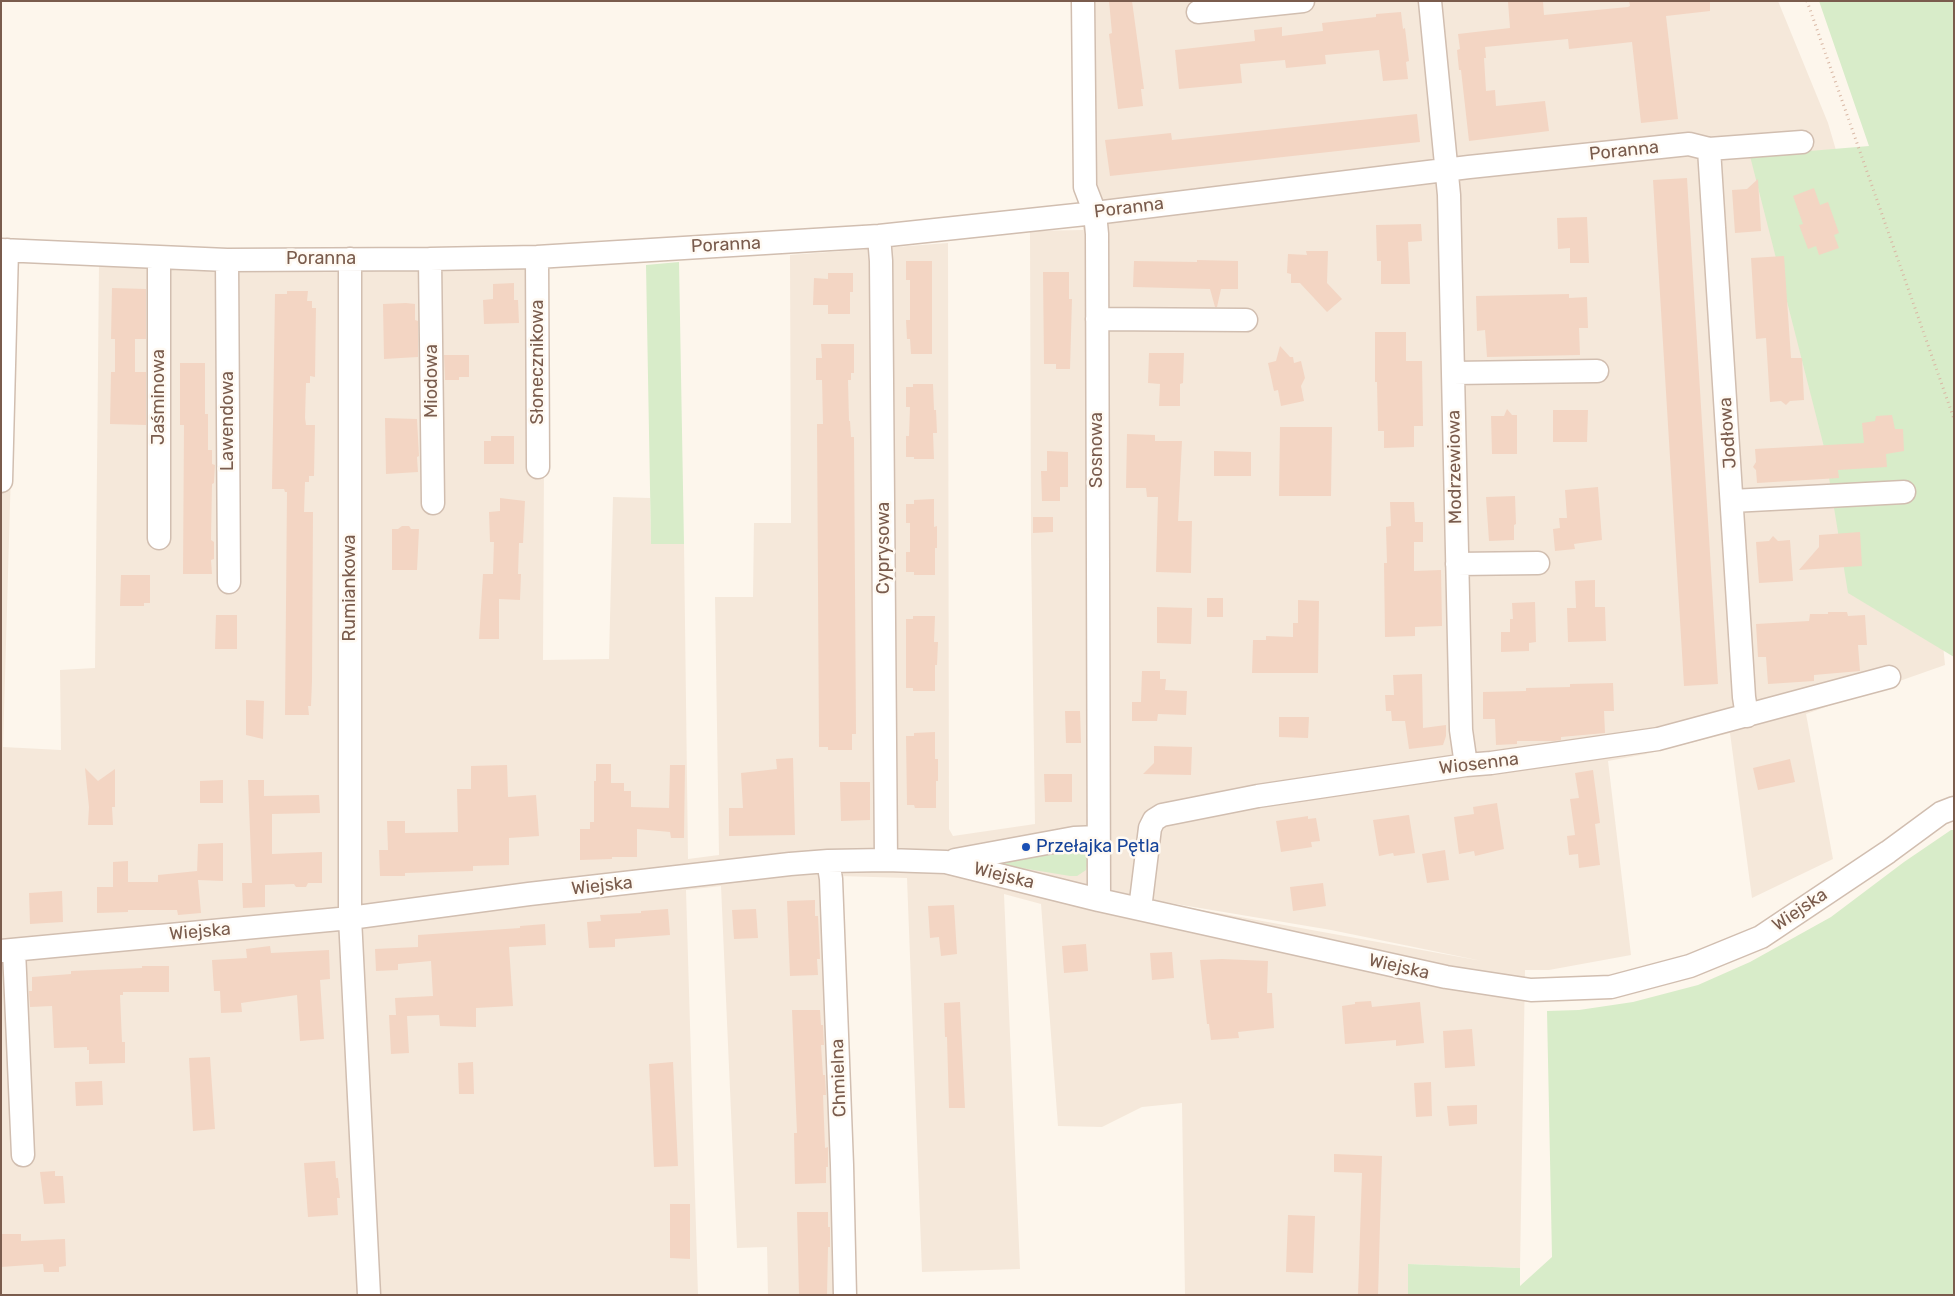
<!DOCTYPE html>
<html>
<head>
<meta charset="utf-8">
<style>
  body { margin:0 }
  #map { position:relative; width:1955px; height:1296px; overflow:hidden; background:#fdf6ec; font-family:Rubik,sans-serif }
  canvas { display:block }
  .frame { position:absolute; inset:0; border:2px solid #7a5c4d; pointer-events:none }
</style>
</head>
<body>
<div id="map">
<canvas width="1955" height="1296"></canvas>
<div class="frame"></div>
</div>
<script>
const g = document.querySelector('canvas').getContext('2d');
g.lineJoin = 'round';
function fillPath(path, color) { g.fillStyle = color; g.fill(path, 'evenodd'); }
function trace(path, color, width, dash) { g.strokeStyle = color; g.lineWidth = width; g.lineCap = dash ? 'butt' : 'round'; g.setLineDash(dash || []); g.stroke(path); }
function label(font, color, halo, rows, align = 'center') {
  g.font = font + ' Rubik,sans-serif'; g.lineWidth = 5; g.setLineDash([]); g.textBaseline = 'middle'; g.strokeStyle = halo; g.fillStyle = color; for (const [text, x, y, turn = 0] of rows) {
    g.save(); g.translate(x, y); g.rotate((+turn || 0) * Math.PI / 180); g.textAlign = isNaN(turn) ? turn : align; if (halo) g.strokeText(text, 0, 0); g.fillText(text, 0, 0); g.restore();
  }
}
fillPath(new Path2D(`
  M1083 1H1778L1828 123 1863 242 1920 407 1945 665 1806 714 1833 859 1752 898 1730 733 1646 754 1608 761 1631 955 1549 970H1525L1520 1268 1409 1264 1408 1295H1185L1182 1103 1142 1107 1102 1127 1058 1126 1041 904 1004 894 1020 1269 922 1272 907 878 839 876 851 1295H768L767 1247 737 1248 721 886 686 890 698 1295H1V261L17 262 3 747 61 750 60 670 95 668 99 264 545 267 543 660 609 659 613 497 650 498 651 543 684 544 688 859 719 855 715 597H753L754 523H791L790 255 948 243 949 829 953 836 1035 824 1031 543 1030 231 1083 230ZM1158 901 1331 930 1482 961 1158 902Z`), '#f5e8da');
fillPath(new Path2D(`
  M1819 1H1954V657L1848 593 1824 447 1750 156 1869 146Z
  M679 262 684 544H651L646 265Z
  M1951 830H1954V1295H1408V1264L1520 1268V1286L1552 1257 1547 1011 1579 1010 1633 1002 1698 985 1750 962 1831 917 1904 862Z
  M1075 848 1087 852 1089 856 1086 870 1077 876H1070L997 864 993 859Z`), '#d8ecc9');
fillPath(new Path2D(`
  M1109 1H1132L1144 89H1141L1143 106 1118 109 1109 34 1112 33Z
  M1517 1H1543L1544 15 1628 7 1630 6 1629 1H1710V11L1666 16 1678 119 1641 123 1632 42 1569 49 1568 39 1485 47 1486 58H1484L1486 91 1495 90 1496 106 1545 101 1549 131 1469 141 1461 70H1459L1457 50 1460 49 1458 34 1510 28 1508 2Z
  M1401 12 1403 29 1405 28 1409 61 1406 62 1408 79 1383 81 1379 50 1325 55 1326 64 1286 68 1285 60 1240 64 1242 83 1179 89 1175 50 1255 41 1254 30 1282 27V36L1323 31 1322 23 1376 17V14Z
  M1417 114 1420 142 1110 176 1105 140 1171 133 1172 140Z
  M1687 178 1718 684 1684 686 1653 180Z
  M1758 179 1761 231 1735 233 1732 190 1747 189Z
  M1814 188 1820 205 1828 202 1839 233 1834 235 1839 248 1819 255 1816 246 1808 249 1799 225 1803 224 1793 196Z
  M1587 217 1589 263H1570V248L1558 249 1557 218Z
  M1421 224 1422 241 1408 242 1410 284H1381V261H1377L1376 225Z
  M1306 251H1328L1327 283 1342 299 1327 312 1300 283H1291V274L1287 273 1288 254 1307 255Z
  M1784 256 1791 358H1802L1804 400 1790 401 1786 405 1781 401 1770 402 1766 338 1756 339 1751 258Z
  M1197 260 1238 261V289H1221L1217 307H1215L1210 289 1133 287 1134 261 1197 262Z
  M906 261H932V354H911L910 339H907L906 320H910V280H906Z
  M1043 272H1069V299H1072L1070 369H1056V364H1044Z
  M828 273H853V292H850V314H828V305H813L814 278 828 279Z
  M514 283V300H518L519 323 484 324 483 300 493 299V284Z
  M112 288 146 289V339H135V372H146V425L110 424 111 372H115V339H111Z
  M287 291H308L307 301H312V308H316L315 377 310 376V383H306L305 418 306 425H315L314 476H309V482H305L304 512H313L312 681 311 706H308L309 715H285L287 492H285L284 489H272L275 294H287Z
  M1569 294V298L1587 297 1588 328H1579L1580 355 1487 357 1485 330 1477 331 1476 296Z
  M406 303 415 304V320L418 321V357L384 359 383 304Z
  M1375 332H1406V361H1422L1423 426H1414V447L1384 448V431H1378L1377 382H1375Z
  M821 344H854V373H851V380H848L849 421H850L851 437H854L856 734H852V750H828V747H819L817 424H823L822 380H816V358H822Z
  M1280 346 1290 357H1293L1294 363 1301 361 1305 378 1301 386 1304 401 1281 406 1278 390 1274 391 1268 363 1276 361Z
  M1149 353H1184L1183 383 1180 384V406H1159L1160 384 1148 383Z
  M444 355H469V377H459V380H445Z
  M180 363H205V414H208V450H212V464L215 465 214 483 212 484 211 540 214 542V559L211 560 212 574H183L184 425H180Z
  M913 384H933L934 410H936L937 433H933L934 459H914V457H906V436H909L910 407H906V387H913Z
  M1507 409 1512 415H1517V454H1492L1491 416H1504Z
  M1553 410H1588L1587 442H1553Z
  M1892 415 1895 429H1903L1904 451 1886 454 1887 467 1838 470 1839 478 1757 483 1756 470 1753 467 1756 462 1755 449 1864 443 1862 423 1875 421 1876 416Z
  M385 418 417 419 419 456 417 457 418 472 386 474Z
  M1280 427H1332L1331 496H1279Z
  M1127 434 1155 435V441H1182L1178 521H1192L1191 573 1156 572 1158 497H1147L1146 488H1126Z
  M491 436H514V464H484V441H491Z
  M1047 451 1068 452V487H1060V501H1042L1041 471H1047Z
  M1214 451 1251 452V476H1214Z
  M1598 487 1602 540 1574 544 1575 549 1555 551 1553 529 1560 528 1559 518H1567L1565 490Z
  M1515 496 1516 524 1514 525V540L1489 541 1486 497Z
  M500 498 525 501 523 543H519L518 574H521L520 600 499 599V639H479L483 574H493L494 542H490L489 512 500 511Z
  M934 499V527L937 526V548H935V575H914V572H906V552H910V523H906V504H914V500Z
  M1390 502H1414L1415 522H1423V542H1414V571L1441 570 1442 626 1415 627V636L1385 637 1384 563H1387L1386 527 1391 526Z
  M1033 517H1053V532L1033 533Z
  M402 526H409L411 529H419L417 570H392V529H398Z
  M1860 532 1862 566 1799 570 1819 547V535Z
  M1773 536 1778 541 1790 540 1793 581 1759 583 1756 542 1769 541Z
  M121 575H150V603H144V606H120Z
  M1595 580V607H1605L1606 641 1568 642 1567 608H1576L1575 581Z
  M1207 598H1223V617H1207Z
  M1298 600 1319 601 1318 673H1252L1253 640H1266V636L1293 637V623H1298Z
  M1535 602 1536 642 1529 643V651L1501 652V632H1510V619H1513L1512 603Z
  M1157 607 1192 608 1191 644 1157 643Z
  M1828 612H1847L1848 616 1865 615 1867 645H1858L1860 671 1814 675V681L1768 684 1766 657H1758L1756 624 1809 621 1810 614H1828Z
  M216 615H237V649H215Z
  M913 616H935L934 642H938L937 665H935V691H913V688H906V619H913Z
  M1142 671H1160V679H1166L1165 690 1187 691 1186 715 1158 714 1157 721H1132V702H1141Z
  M1422 674 1423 728 1446 725V736L1443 745 1409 749 1405 721H1392L1391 711H1386L1385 695H1394L1393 675Z
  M1613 683 1614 711H1604L1605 733 1561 737V740L1555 741H1517V744L1496 745 1495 719H1483V692L1526 691V688L1570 687V684Z
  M246 700 264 701 263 739 246 735Z
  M1065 711H1080L1081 743H1066Z
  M1279 717H1309L1308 738 1279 737Z
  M935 732V759H938V781H936V808H915L914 805H907L906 736H914V733Z
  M1154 746 1192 747 1191 775 1143 774 1154 763Z
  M793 758 795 835 729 836V808H743L741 773 777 769 776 759Z
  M1790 759 1795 782 1758 790 1753 768Z
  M596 764H611V783H624V791H631V807L669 808 670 765H685L684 838H671L670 832 637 829V857H612V859L580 860V829H590V822H594V781H596Z
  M507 765 508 797 536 795 539 836 509 838V865L473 866V871L405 873V876H380L379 850H388L387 821H405V833L458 832 457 789H471V766Z
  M85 768 98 781 115 769V807H112L113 825H88L89 807Z
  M1593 770 1600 823 1595 824 1600 865 1579 868 1578 854 1569 855 1567 836 1575 835 1570 799 1579 798 1575 773Z
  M1044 774H1072V802H1045Z
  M223 780V803H200V781Z
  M248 780H264V796L319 795 320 813 272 814V854L322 852V883H308L306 887H296L294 884 265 885V907L243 908 242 883H252Z
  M840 782H870V820L841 821Z
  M1497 803 1504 849 1475 856 1474 851 1459 854 1454 817 1474 814 1473 807Z
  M1409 815 1415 853 1394 856 1393 853 1379 856 1373 820Z
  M1308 816V819L1316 818 1320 841 1311 842 1312 847 1281 852 1276 821Z
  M223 843V881L198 880 201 913 178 915 177 910H128V912L97 913V887H113V862L128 861V882H158V875L197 871V874L198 844Z
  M1445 850 1449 880 1427 883 1422 854Z
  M1323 883 1326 906 1293 911 1290 887Z
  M62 891 63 922 30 924 29 893Z
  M815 900V916H818L820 959H817L818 975 790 976 787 901Z
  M954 905 957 954 941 956 939 937 930 938 928 906Z
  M668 909 670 935 615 939V947L589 948 587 922 601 921 600 915 641 913V911Z
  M756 909 758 938 734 939 732 910Z
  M545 924 546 945 509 947 513 1006 476 1008V1027L440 1026 439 1015 407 1016 409 1053 391 1054 389 1015H396L395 998 433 996 431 961 398 964V970L376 971 375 949 418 947V935L520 928V926Z
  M1086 944 1088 971 1064 973 1062 946Z
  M270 946 271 953 329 950 330 979 320 980 324 1039 300 1041 297 995 241 1003 242 1012 221 1013 220 991H214L212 960 247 958 246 949Z
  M1172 952 1174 978 1152 980 1150 953Z
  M1222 959 1268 961 1267 993H1272L1274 1028 1238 1032 1239 1038 1211 1040 1209 1024H1207L1200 960Z
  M142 966H169V992H123V995H120L122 1042H125V1063L89 1064V1050H87V1047L54 1048 52 1006 30 1007 29 991H32V977L71 974V971L142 968Z
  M1371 1001 1372 1007 1420 1002 1424 1043 1396 1046V1040L1345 1044 1342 1006 1355 1004V1002Z
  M960 1002 965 1108H949L947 1037H945L944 1003Z
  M792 1010H820L821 1025H823L824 1045H821L823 1075H825L826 1095H823L825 1148 828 1147V1167H826V1183L795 1184 794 1133H797Z
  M1472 1029 1475 1066 1445 1068 1443 1031Z
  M210 1057 215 1129 193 1131 189 1058Z
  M473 1062 474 1094H459L458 1063Z
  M673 1062 678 1166 654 1167 649 1064Z
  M102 1081 103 1105 76 1106 75 1082Z
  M1431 1082 1432 1116 1416 1117 1414 1083Z
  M1477 1105V1124L1449 1126 1447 1106Z
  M1334 1154 1382 1156 1378 1295H1358L1362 1173 1334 1172Z
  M335 1161 336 1178H338L340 1198H337L338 1215 308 1217 304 1163Z
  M55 1171V1176H63L65 1203 44 1204 40 1172Z
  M670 1204H690V1259L670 1258Z
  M797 1212H828V1227H830V1247H828L827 1295H799Z
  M1288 1215 1315 1216 1313 1273 1286 1272Z
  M1 1234H21V1241L65 1239 66 1266 59 1267V1272H44L43 1264 1 1267Z`), '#f3d5c3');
const minor = new Path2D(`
  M1083 1 1085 187 1095 213 1097 234 1099 900
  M1430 1 1449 195 1461 730 1466 765
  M1198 12 1303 1
  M1709 149 1744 697 1747 716
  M879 236 881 261 886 860
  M1 250 227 260 430 259 537 257 879 236 1095 213 1469 167 1689 144 1709 149 1802 142
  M537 257 538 467
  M350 259V918L369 1295
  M430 259 433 503
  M227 260 229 582
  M1097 319 1246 320
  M1453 373 1597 371
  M1 481 7 250
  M1732 501 1904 492
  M159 538V257
  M1457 564 1538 563
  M955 860 1074 838 1098 837
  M828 861 831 879 842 1165 845 1295
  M1140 909 1150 828 1154 820 1162 815 1258 796 1466 765 1491 763 1658 739 1889 677
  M14 950 23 1155
  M1 951 350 918 529 894 790 864 828 861 886 860 946 862 1099 900 1446 977 1531 990 1611 987 1690 966 1761 937 1888 852 1941 813 1954 808`);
trace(minor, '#d1beb0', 25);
trace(new Path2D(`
  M1807 1 1954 419
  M1119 839 1127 851`), '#d9b8a5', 3, [1, 4]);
trace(minor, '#fff', 22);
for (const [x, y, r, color] of [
  [1026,847,5,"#1a4fb4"]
]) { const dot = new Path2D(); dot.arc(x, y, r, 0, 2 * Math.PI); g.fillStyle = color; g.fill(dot); trace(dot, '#fffaf3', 2); }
label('18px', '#7a5c4d', '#fffaf3', [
  ["Poranna",1624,151,-6],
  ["Poranna",1129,208,-7],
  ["Poranna",726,245,-3],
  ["Poranna",321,259],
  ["Słonecznikowa",538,362,-90],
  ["Miodowa",432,381,-90],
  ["Jaśminowa",159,397,-90],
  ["Lawendowa",228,421,-90],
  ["Jodłowa",1728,433,-94],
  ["Sosnowa",1097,450,-90],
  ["Modrzewiowa",1455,467,-91],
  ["Cyprysowa",884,548,-90],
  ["Rumiankowa",350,588,-90],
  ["Wiosenna",1479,764,-7],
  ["Wiejska",1004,876,14],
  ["Wiejska",602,886,-6],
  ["Wiejska",1800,910,-34],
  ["Wiejska",200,932,-5],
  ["Wiejska",1399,967,13],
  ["Chmielna",839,1078,-92]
]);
label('18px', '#164399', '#fffaf3', [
  ["Przełajka Pętla",1036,847]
], 'left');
</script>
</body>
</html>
